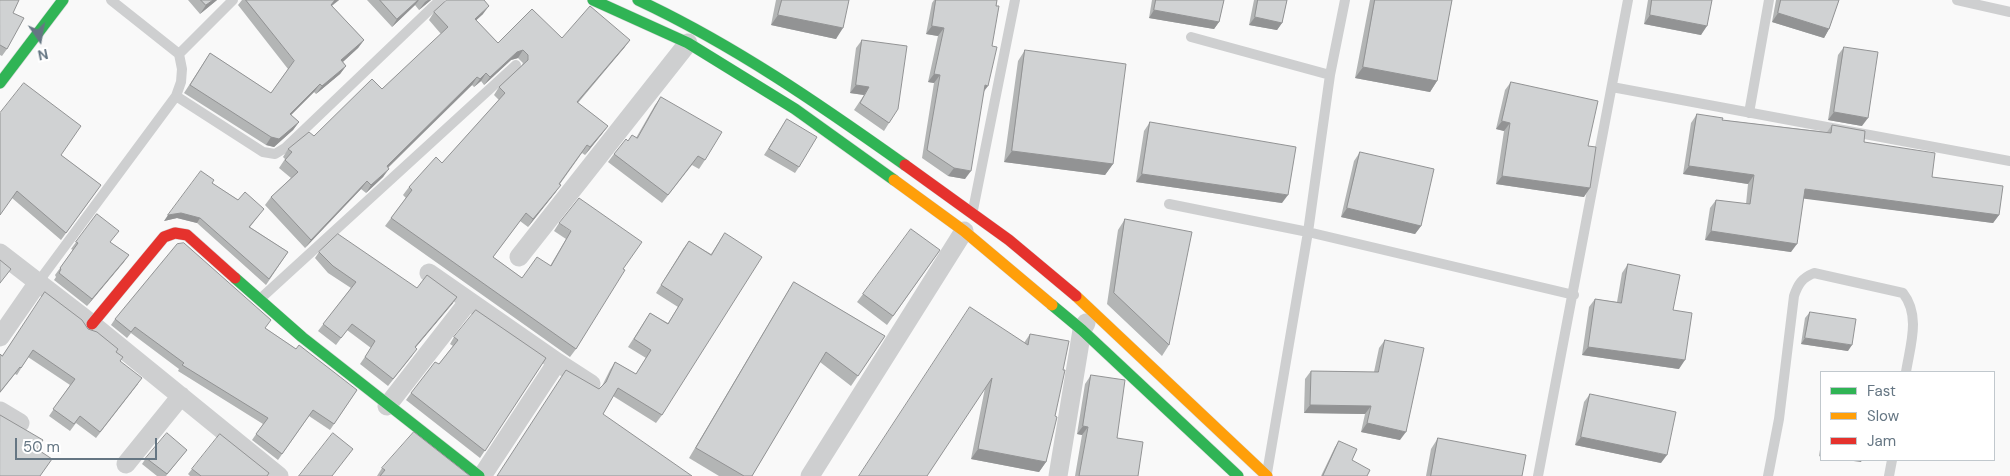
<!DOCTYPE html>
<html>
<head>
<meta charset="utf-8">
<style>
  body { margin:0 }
  #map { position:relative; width:2010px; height:476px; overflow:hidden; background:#f9f9f9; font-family:"DM Sans",sans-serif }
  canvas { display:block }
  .legend { position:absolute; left:1820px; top:371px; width:175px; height:90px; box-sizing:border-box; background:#fff; border:1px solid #c1c8cd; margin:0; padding:6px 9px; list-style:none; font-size:15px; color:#657683 }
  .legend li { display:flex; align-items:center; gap:10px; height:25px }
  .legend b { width:25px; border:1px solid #c1c8cd }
  .north { position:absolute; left:15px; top:15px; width:50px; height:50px; -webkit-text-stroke:4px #fff; paint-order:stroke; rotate:168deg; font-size:14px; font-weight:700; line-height:20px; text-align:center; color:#657683 }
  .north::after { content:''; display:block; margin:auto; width:18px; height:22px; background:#657683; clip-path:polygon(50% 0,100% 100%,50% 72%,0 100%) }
  .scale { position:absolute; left:15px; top:438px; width:142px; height:22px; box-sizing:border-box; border:2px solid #657683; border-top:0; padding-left:6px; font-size:15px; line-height:18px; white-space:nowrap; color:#657683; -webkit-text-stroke:4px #fff; paint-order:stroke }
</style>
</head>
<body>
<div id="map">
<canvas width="2010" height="476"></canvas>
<ul class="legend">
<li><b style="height:6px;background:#30b455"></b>Fast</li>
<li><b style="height:6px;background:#ff9f0a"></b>Slow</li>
<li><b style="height:6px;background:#e5322d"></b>Jam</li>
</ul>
<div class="north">N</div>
<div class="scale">50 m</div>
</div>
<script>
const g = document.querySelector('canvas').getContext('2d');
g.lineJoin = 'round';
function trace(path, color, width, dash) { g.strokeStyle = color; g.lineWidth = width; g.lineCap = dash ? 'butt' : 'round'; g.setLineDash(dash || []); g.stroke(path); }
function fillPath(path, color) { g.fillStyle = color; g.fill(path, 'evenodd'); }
const fast = new Path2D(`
  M593 0 688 43 795 109 894 180
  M638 0C734 45 819 104 905 165
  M0 83 63 0
  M235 278 302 337 479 476
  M1052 305 1082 330 1238 476`);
const slow = new Path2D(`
  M894 180 964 231 1052 305
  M1076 296 1267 476`);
const jam = new Path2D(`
  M905 165 1009 240 1076 296
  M92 324 164 237 175 233 187 235 235 278`);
trace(fast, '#d5d6d7', 12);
trace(slow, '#d5d6d7', 12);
trace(jam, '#d5d6d7', 12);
trace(new Path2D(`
  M1957 0 2010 12
  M1191 37 1330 75
  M179 54 233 0
  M1612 87 2010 161
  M176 96 263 152 275 154 285 148 440 0
  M1749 113 1769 0
  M1169 204 1308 232 1574 295
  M973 210 1015 0
  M39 281 176 96 181 82 182 69 179 54 111 0
  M260 299 516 65
  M1267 473 1308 232 1330 75 1345 0
  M1538 476 1628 0
  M1768 476 1779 419 1794 296C1798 284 1802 278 1814 273L1903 293C1921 316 1910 346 1906 372
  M1889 476 1892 460`), '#cecfd0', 10);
trace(new Path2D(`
  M0 253 92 324 279 476
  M519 257 688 43
  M429 273 557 362 591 384
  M0 337 39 281
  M387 406 468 302
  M0 411 20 423
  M126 464 181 396
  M482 476 557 362
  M810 476 964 231
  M1058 476 1082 330 1086 323`), '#cecfd0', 19);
trace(fast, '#30b455', 11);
trace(slow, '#ff9f0a', 11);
trace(jam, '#e5322d', 11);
fillPath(new Path2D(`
  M0 0 13 13 7 49 2 56 0 55Z
  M188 0H217L200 14Z
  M242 0H339L332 6 364 40 358 48 343 62 346 66 340 74 316 94 314 92 291 115 299 122 293 130 274 147 266 145 184 93 210 53 271 93 288 69 238 5Z
  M367 0H431L419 10 415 5 392 27Z
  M446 0H484L483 14 476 20 498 43 562 38 630 40 624 48 578 103 608 126 585 155 582 153 560 184 555 193 528 227 520 221 493 257 522 278 550 266 566 239 554 231 559 223 623 269 576 349 570 357 385 226 406 198 403 195 409 187 442 163 499 100 494 95 499 87 522 65 523 63 518 58 511 60 484 85 481 81 474 87 472 85 388 168 383 177 366 193 361 189 305 248 265 205 271 197 291 178 279 168 285 159 283 157 288 149 314 136 382 89 441 34 429 20 434 12 446 2Z
  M776 0H849L836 39 771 25Z
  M934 0H997L984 92 965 179 948 176 922 158 934 83 928 82 938 36 926 34 932 3Z
  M1152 0H1224L1219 22 1214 29 1149 18Z
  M1254 0H1287L1282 23 1277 30 1249 25Z
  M1370 0H1452L1437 81 1430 92 1355 78Z
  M1648 0H1712L1701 35 1644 24Z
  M1776 0H1839L1829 29 1824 38 1772 22Z
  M862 40 889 123 884 131 854 110 864 95 850 93 856 48Z
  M1844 47 1862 126 1828 120 1838 55Z
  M1025 50 1113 164 1105 175 1004 162 1018 61Z
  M1511 82 1588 146 1584 197 1496 184 1504 131 1496 129 1505 90Z
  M661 97 705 160 699 169 692 165 662 203 608 162 614 154 628 141 636 138 655 105Z
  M0 113 61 155 101 185 61 240 12 198Z
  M1697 114 1722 120 1827 132 1832 125 1932 177 1999 215 1993 223 1804 198 1791 252 1705 240 1710 208 1716 200 1746 204 1748 184 1683 174 1691 123Z
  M787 119 799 167 795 173 764 155Z
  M1150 122 1282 203 1136 182 1144 131Z
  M1360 152 1421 226 1415 234 1341 217 1354 161Z
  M212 183 260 214 250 227 288 252 266 285 197 223 177 218 164 221Z
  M97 214 110 242 129 255 87 306 54 280 56 277 55 275 73 250 71 249Z
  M1125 219 1169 345 1162 356 1107 304 1118 230Z
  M725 233 662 415 656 423 613 396 603 414 497 476 599 389 602 386 610 370 615 362 636 374 646 358 628 347 650 313 668 323 678 307 656 293 683 249 689 241 711 254Z
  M940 250 887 325 857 302 863 294Z
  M319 252 417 288 453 303 415 348 412 356 388 386 360 364 371 348 347 330 336 345 318 331 351 288 328 273 315 258Z
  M1628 264 1673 310 1679 369 1582 355 1589 307 1595 299 1617 302 1622 273Z
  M794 282 885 336 851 386 820 362 752 476H719L689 458 787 293Z
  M1810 312 1848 351 1801 344 1805 318Z
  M963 317 1024 343 1030 334 1055 416 1046 462 1039 472 971 459 985 388Z
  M115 319 265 328 357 390 330 430 309 416 278 460 252 440 263 424 178 371 179 369 131 333 127 338 111 325Z
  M88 329 116 352 120 361 138 384 96 438 76 423 70 431 49 416 70 385 28 357 17 375 15 374 0 393V354L2 355Z
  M454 337 546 358 480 458 406 400 411 393 439 364 453 346 450 344Z
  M1385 340 1400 440 1361 432 1365 414 1304 413 1305 379 1311 371 1374 372 1379 348Z
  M1091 375 1117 438 1138 476H1075L1082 435 1077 434 1085 384Z
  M1590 394 1661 463 1575 445 1584 402Z
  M1438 438 1522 476H1426L1431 449Z
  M1339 441 1352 460 1367 476H1321L1335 447Z
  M1821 443V457L1819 456Z
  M187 450 166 476H157L142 464 146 458Z
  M382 468 470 476H377Z
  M192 469 267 476H190L188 474Z`), '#b3b5b5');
fillPath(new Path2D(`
  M213 0H217L200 14 206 5Z
  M335 0H339L328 8Z
  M418 0H419L415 5 392 27 397 19Z
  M428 0H431L419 10 425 2Z
  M489 6 483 14 469 27 475 19Z
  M1154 10 1219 22 1214 29 1149 18Z
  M1778 13 1829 29 1824 38 1772 22Z
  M778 15 843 28 836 39 771 25Z
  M1650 15 1707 26 1701 35 1644 24Z
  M1255 17 1282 23 1277 30 1249 25Z
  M932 26 944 28 938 36 926 34Z
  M364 40 358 48 336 68 341 60Z
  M630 40 624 48 571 110 577 102Z
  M523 50 518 58 511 60 484 85 490 77 517 52Z
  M346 66 340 74 316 94 322 86Z
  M1363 67 1437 81 1430 92 1355 78Z
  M486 73 481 81 474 87 480 79Z
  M934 74 940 75 934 83 928 82Z
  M477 77 472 85 381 174 387 166Z
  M320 84 314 92 284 122 290 114Z
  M856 85 869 87 864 95 850 93Z
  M985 85 988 86 982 94Z
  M1834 112 1868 118 1862 126 1828 120Z
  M1502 121 1510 123 1504 131 1496 129Z
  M299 122 293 130 274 147 266 145 271 137Z
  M608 126 602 134 585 155 590 147Z
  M1012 151 1113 164 1105 175 1004 162Z
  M1689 166 1754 175 1748 184 1683 174Z
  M954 168 971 171 965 179 948 176Z
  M389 169 383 177 366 193 371 185Z
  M1142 174 1288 195 1282 203 1136 182Z
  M1502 176 1590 188 1584 197 1496 184Z
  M367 181 361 189 305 248 311 240Z
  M561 185 555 193 528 227 533 219Z
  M1805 189 1999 215 1993 223 1799 198Z
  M1347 208 1421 226 1415 234 1341 217Z
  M181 213 200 218 197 223 177 218 164 221 168 215Z
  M1711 231 1797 244 1791 252 1705 240Z
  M129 255 124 262 87 306 92 299Z
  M457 297 453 303 410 354 415 347Z
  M1805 338 1852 345 1848 351 1801 344Z
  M1588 347 1685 360 1679 369 1582 355Z
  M1310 405 1371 406 1365 414 1304 413Z
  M1367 423 1406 432 1400 440 1361 432Z
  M1083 426 1088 427 1082 435 1077 434Z
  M1581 437 1667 455 1661 463 1575 445Z
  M978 449 1046 462 1039 472 971 459Z
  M1846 460H1862L1861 462Z`), '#929394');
const building = new Path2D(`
  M0 0H19L13 13 24 18 7 49 0 45Z
  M201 0H213L206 5Z
  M246 0H335L331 5 364 40 341 60 346 66 322 86 320 84 290 114 299 122 279 139 271 137 190 85 210 53 271 93 294 61Z
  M380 0H418L397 19Z
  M447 0H484L489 6 475 19 498 43 532 9 562 38 590 6 630 40 577 102 608 126 590 147 587 145 559 184 561 185 533 219 526 213 493 257 522 278 537 257 551 266 571 231 559 223 579 198 642 242 623 269 625 270 576 349 391 218 412 190 409 187 436 157 442 163 505 93 499 87 528 60V55L523 50 517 52 490 77 486 73 480 79 477 77 387 166 389 169 371 185 367 181 311 240 271 197 298 172 285 160 292 152 288 149 309 132 314 136 372 79 382 89 448 27 434 12Z
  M782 0H849L843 28 778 15Z
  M936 0H997L996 6H999L992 46 997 47 988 86 985 85 971 171 954 168 927 150 940 75 934 74 944 28 932 26Z
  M1156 0H1224L1219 22 1154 10Z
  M1258 0H1287L1282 23 1255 17Z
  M1375 0H1452L1437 81 1363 67Z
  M1652 0H1712L1707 26 1650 15Z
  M1781 0H1839L1829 29 1778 13Z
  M862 40 907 46 898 109 889 123 860 103 869 87 856 85Z
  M1844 47 1878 52 1868 118 1834 112Z
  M1025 50 1126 64 1113 164 1012 151Z
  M1511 82 1598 101 1588 146 1596 147 1590 188 1502 176 1510 123 1502 121Z
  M24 83 81 126 61 155 101 185 66 233 17 191 0 215V113Z
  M661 97 722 132 705 160 698 156 668 195 614 154 626 139 628 141 632 135 637 138Z
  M1697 114 1723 118 1722 120 1831 133 1832 125 1865 131 1864 142 1935 153 1932 177 2003 186 1999 215 1805 189 1797 244 1711 231 1716 200 1750 204 1754 175 1689 166Z
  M787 119 817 137 799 167 769 149Z
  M1150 122 1296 147 1288 195 1142 174Z
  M1360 152 1434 169 1421 226 1347 208Z
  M201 171 214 180 212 183 238 200 245 192 264 209 249 227 288 252 269 279 200 218 181 213 168 215Z
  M97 214 119 231 110 242 129 255 92 299 59 273 61 269 60 268 78 243 76 242Z
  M1125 219 1192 232 1169 345 1114 293Z
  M911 229 940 250 893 316 863 294Z
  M725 233 762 257 662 415 618 388 603 414 692 476H497L566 370 599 389 606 382 615 362 636 374 651 350 634 339 650 313 668 324 683 299 661 285 689 241 711 255Z
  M338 234 417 288 427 275 457 297 415 347 417 349 393 379 365 357 375 341 352 324 341 338 323 324 356 282 333 266 319 252Z
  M184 243 271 320 265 328 296 349 299 345 357 390 334 424 313 410 282 454 256 434 268 418 182 365 184 363 135 327 131 332 115 319 177 244Z
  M0 260 11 269 0 283Z
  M1628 264 1680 275 1673 310 1692 313 1685 360 1588 347 1595 299 1621 303Z
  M794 282 885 336 858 376 826 352 752 476H744L696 448Z
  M45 292 82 320 88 329 97 332 118 349 116 352 123 357 120 361 142 378 100 432 80 416 74 424 53 409 75 379 33 350 21 368 20 367 0 392V354L2 356Z
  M970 307 1028 345 1030 334 1069 341 1063 370H1065L1055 416 1057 417 1046 462 978 449 992 378 927 476H859Z
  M476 310 546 358 485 451 411 393 435 362 439 364 458 340 454 337Z
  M1810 312 1856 319 1852 345 1805 338Z
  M1385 340 1424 348 1406 432 1367 423 1371 406 1310 405 1311 371 1378 372Z
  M1091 375 1125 380 1117 438 1143 442 1138 476H1079L1088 427 1083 426Z
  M1590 394 1676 412 1667 455 1581 437Z
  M0 415 43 440 37 449 52 459 40 476H0Z
  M414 432 470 476H380L385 470 382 468Z
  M167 433 187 450 167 474 146 458Z
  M333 433 353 449 332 476H299Z
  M220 434 269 473 267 476H201L192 469Z
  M1438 438 1526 455 1522 476H1431Z
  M1339 441 1357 449 1352 460 1370 470 1367 476H1323Z`);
fillPath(building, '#d0d2d3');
trace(building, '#929394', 1);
</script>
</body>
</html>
